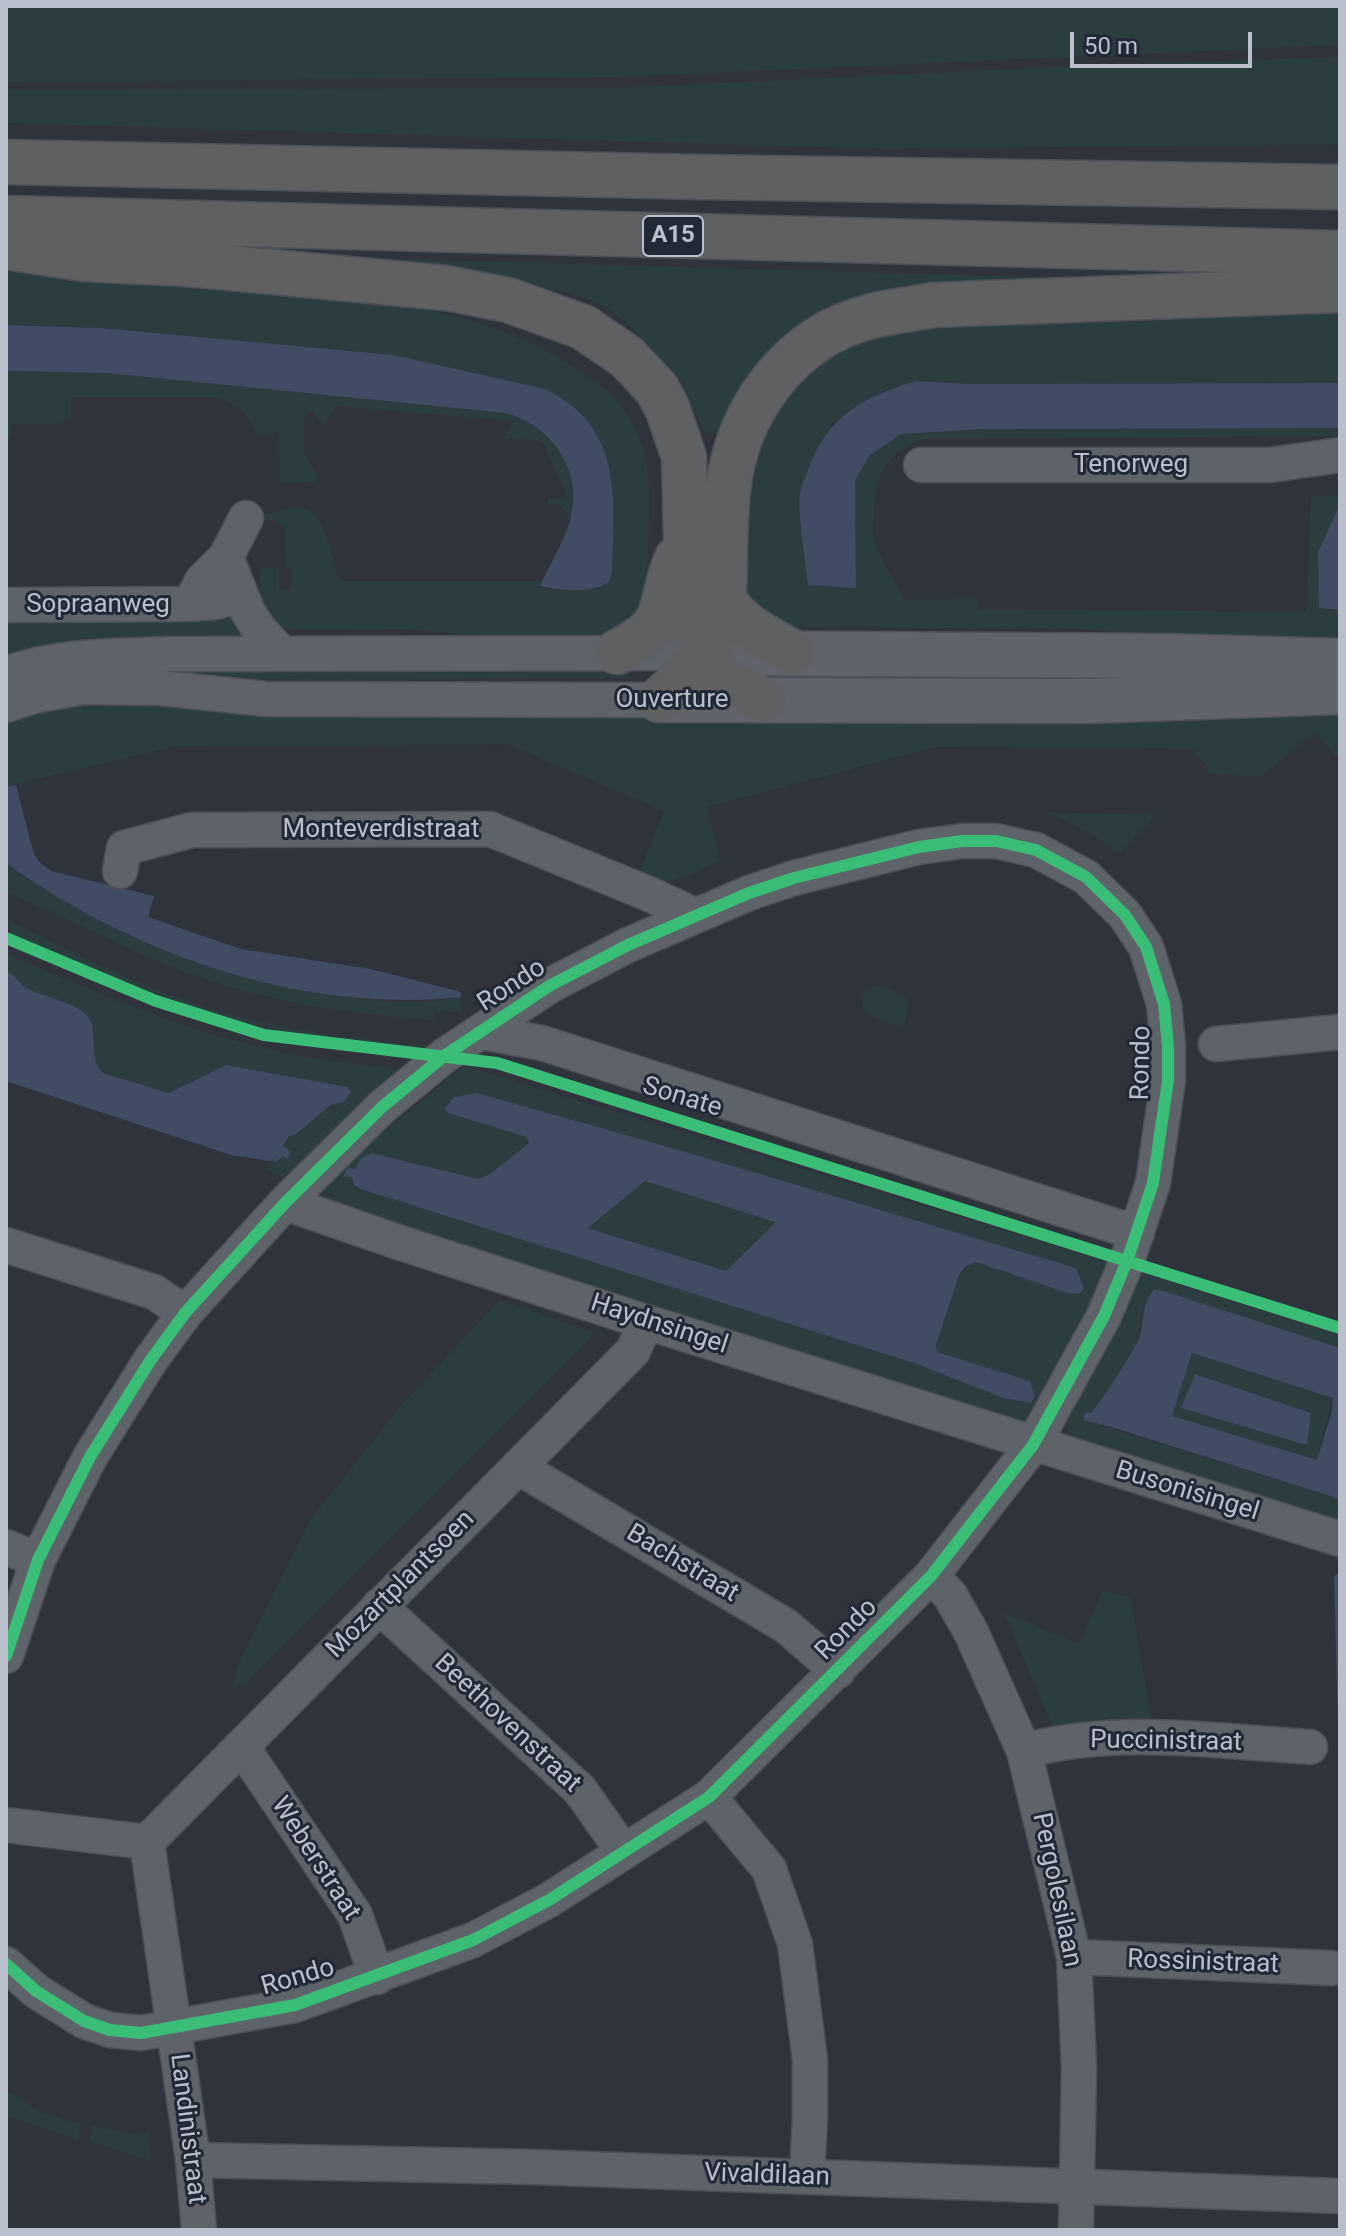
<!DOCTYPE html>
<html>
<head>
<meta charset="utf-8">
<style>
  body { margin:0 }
  #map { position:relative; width:1346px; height:2236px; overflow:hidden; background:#2f333b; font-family:Roboto,sans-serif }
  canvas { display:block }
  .frame { position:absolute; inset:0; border:8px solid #bac0cb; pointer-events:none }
  .scale { position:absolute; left:1070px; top:32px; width:182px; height:36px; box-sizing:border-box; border:4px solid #bac0cb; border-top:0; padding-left:10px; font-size:24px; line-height:28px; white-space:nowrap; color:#bac0cb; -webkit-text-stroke:6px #222936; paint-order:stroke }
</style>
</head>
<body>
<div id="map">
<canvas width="1346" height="2236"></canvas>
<div class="frame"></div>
<div class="scale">50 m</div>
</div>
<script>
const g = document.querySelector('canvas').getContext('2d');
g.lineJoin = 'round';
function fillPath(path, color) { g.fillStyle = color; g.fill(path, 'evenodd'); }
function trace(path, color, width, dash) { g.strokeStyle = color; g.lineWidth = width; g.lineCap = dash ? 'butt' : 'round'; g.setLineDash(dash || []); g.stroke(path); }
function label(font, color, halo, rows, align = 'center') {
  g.font = font + ' Roboto,sans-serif'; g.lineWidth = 6; g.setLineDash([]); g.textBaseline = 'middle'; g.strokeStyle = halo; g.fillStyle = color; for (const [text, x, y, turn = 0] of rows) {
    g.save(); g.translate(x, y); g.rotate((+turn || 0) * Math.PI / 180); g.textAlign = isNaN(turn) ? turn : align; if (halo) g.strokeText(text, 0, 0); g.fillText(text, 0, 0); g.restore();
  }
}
fillPath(new Path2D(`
  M6 6H1340V45L618 77 6 82Z
  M1340 57V144L885 149 6 123V89L617 88 1095 65Z
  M226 254 1137 280 894 300 721 435 705 432C682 385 651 336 605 307 593 300 577 296 564 291L226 257Z
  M6 271C95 276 183 283 272 292 375 302 467 305 559 358 624 395 652 431 649 508 649 530 648 553 647 575 647 582 649 592 647 599 643 612 626 627 617 638L530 640 404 629 295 630C261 624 259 597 260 568H279V590L291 589V568H286L284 524H277L276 520H259L264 514C276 512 290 507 302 508 325 512 332 558 338 577L342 581H542L540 587C560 591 587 593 606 585 614 567 612 549 612 530 613 466 609 421 545 389L394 355 101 328 6 325Z
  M1340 312V383L971 384C953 383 932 379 915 382 883 387 857 405 832 424L856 587 855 481 869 456 901 434 985 429 1340 428V436L925 439C886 452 875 474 874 514 874 521 872 531 874 538 878 555 896 584 905 600L978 599 979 609 1306 612 1311 496 1339 495 1340 490V504L1318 552 1320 609 1340 610V652L1283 650 1089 629 778 627 744 601 749 486 758 451 770 421 791 388 845 346 904 327Z
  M6 371 106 373 505 413C551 425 579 464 572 513L567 514 559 504 548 505V497L564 499 565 491 542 441 503 438 514 421 336 406 324 423H321L313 411 304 416V453L319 478 314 482 280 483 279 433H257L242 410 217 397H71V415L61 424H11V437H6Z
  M228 614 240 637 6 665V619Z
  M629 665V678C440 678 249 686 61 669Z
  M51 701 1340 712V757L1336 756 1314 732 1261 777 1209 774 1206 771 1210 768 1195 754V749L935 747 707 807 721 861 670 882 640 871 664 811 508 744 178 746 6 786V715Z
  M1043 812 1156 815 1120 853C1095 836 1072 822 1043 812Z
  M6 863C62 903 130 941 196 961 225 970 256 976 285 984 338 997 407 1010 461 996V1012L434 1011 433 1020C346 1014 262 1001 180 970 120 947 65 916 6 892Z
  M10 921C64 947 116 975 172 996 256 1026 343 1039 431 1046L427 1049C372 1045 317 1039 264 1027 177 1006 95 968 12 935L7 922Z
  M6 954C83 986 159 1021 240 1042 293 1057 347 1064 402 1069L393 1076 398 1082 338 1129 282 1178 263 1168 276 1162 282 1155 287 1159 283 1146 289 1136C310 1129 321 1106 344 1102L348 1087 226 1065 169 1093 103 1072C89 1061 98 1039 92 1024 82 1000 44 1000 25 987 17 982 16 975 6 972Z
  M874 986 886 988 909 1000 905 1023 896 1026 872 1015 862 1007 863 995Z
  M464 1066 1112 1263 1066 1369 1023 1426 405 1234 317 1193 339 1169ZM477 1093 679 1150 1076 1268 1070 1294 976 1262C951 1272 944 1321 936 1345L937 1353 1029 1381 1035 1396 1031 1403 1003 1398 917 1364 354 1185 352 1177 389 1156 479 1179 490 1174 529 1143 527 1137 454 1097Z
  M645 1181 776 1222 726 1271 587 1227Z
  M1141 1273 1340 1335V1348L1161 1290H1154L1144 1304 1138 1342 1114 1382 1091 1413 1085 1412 1083 1420 1340 1499V1522L1074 1436 1069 1432 1067 1422 1124 1314Z
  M500 1300 595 1333 244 1685 233 1687 236 1669 311 1519 404 1402Z
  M1192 1353 1333 1398 1317 1460 1171 1416ZM1195 1374 1311 1413 1182 1408Z
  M1103 1590 1131 1598 1152 1723 1102 1721 1053 1727 1004 1613 1079 1644Z
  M6 2090 41 2112 80 2124 79 2140 6 2116Z
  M92 2126 128 2133 149 2132 151 2161 89 2141Z`), '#2c3d40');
fillPath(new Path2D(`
  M6 325 101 328 394 355 545 389C624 427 614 498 612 572L609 582C591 594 561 591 540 586 549 566 562 545 569 524 585 473 554 426 505 413L106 373 6 371Z
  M916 381 971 384 1340 383V428L985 429 901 434 869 456 855 481 856 588 808 585C806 563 797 512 800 493 801 486 806 477 808 470 828 415 863 397 916 381Z
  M1340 504V610L1319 608 1318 552Z
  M16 785 33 851 38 861 51 871 154 896 148 917 241 949 371 969 461 992V997C303 1014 134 955 6 863V786Z
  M6 972C16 974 17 982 25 987 42 998 86 1002 92 1024 96 1039 90 1062 103 1073L169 1093 226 1065 348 1087 351 1092 344 1102 331 1105 296 1134 289 1136 283 1146 290 1151 288 1159 282 1156 276 1162 231 1155 6 1081Z
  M477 1093 679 1150 1076 1268 1084 1288 1080 1293 1070 1294 976 1262 965 1267 959 1275 936 1345 937 1352 1030 1381 1035 1396 1031 1403 1003 1398 917 1364 361 1189 354 1185 352 1177 344 1176 348 1167 355 1169 360 1159 372 1153 479 1179 490 1174 529 1143 527 1137 448 1113 445 1108 454 1097ZM645 1181 775 1222H776L726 1271 588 1228Z
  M1154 1290H1161L1340 1348V1499L1111 1427 1083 1420 1085 1412 1091 1413C1108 1391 1123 1368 1137 1343 1146 1325 1139 1306 1154 1290ZM1192 1353 1333 1398 1332 1411 1317 1460 1172 1416Z
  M1195 1374 1311 1413 1307 1445 1181 1408Z
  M1340 1573V1727H1338L1334 1576Z`), '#3f4c64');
const minor = new Path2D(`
  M921 465H1270L1340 455
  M226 557 248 612 258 628 282 654
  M190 604 202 581 226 557 246 518
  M6 605 190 604 215 602 240 596
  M6 674C57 655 114 656 168 654L703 653
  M6 705 34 696 82 687 160 688 266 699 659 700
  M120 871 124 848 192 830 490 829 649 894 694 915
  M482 1032 542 1043 1137 1233
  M1216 1044 1340 1032
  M285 1203 401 1243 646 1322 1340 1539
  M6 1245 154 1292 185 1313
  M518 1467 786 1626 838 1671
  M6 1547 38 1560
  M931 1576 950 1595 971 1632 1024 1751 1074 1957 1079 2068 1076 2230
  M379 1606 580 1790 623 1851
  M6 1656 38 1560 90 1457 150 1361 185 1313 285 1203 382 1107 444 1056 549 986 628 945 749 893 794 878 919 847 962 841H996L1036 850 1086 877 1125 915 1146 947 1164 1004 1168 1047V1080L1153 1183 1127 1261 1104 1316 1033 1445 931 1576 709 1797 549 1900 473 1940 295 2005 141 2033 110 2030 84 2021 36 1991 6 1964
  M242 1747 355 1915 377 1977
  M1024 1751C1117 1726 1215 1741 1310 1747
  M709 1797 769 1869 795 1944 810 2060V2117L807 2177
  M6 1825 147 1842
  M147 1842 633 1351 646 1322
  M147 1842 193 2160 199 2230
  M1074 1957 1331 1968
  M193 2160 533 2167 1340 2196`);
const major = new Path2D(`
  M703 653 1167 656 1340 661
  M659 700 1088 701 1340 692`);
const highway = new Path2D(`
  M6 162 701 177 1340 187
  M6 218 1340 253
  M6 247 84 259 187 264 446 288 508 300 583 327 627 357 657 389 668 410 684 457 686 538 694 629 703 653 724 680 763 700
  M724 598C737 625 768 638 793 652
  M617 652C676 622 655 609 677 558
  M659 700C686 676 708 653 722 619 727 576 723 533 728 490 737 409 791 336 872 316 892 311 913 309 933 305L1340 290`);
trace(minor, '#4c5056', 37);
trace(major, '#4c5058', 47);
trace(highway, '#4c5057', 47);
trace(minor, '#5e6269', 34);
trace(major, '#60646a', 44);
trace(highway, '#5e6062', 44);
trace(new Path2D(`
  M6 938 156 1001 264 1035 497 1063 1340 1328
  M6 1656 38 1560 90 1457 150 1361 185 1313 285 1203 382 1107 444 1056 549 986 628 945 749 893 794 878 919 847 962 841H996L1036 850 1086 877 1125 915 1146 947 1164 1004 1168 1047V1080L1153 1183 1127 1261 1104 1316 1033 1445 931 1576 709 1797 549 1900 473 1940 295 2005 141 2033 110 2030 84 2021 36 1991 6 1964`), '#3abd76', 12);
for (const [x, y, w] of [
  [673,236,60]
]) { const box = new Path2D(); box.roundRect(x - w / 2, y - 20, w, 40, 6); g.fillStyle = '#222936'; g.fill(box); trace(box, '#bac0cb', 2); }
label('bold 24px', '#bac0cb', null, [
  ["A15",673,236]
]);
label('26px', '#bac0cb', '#222936', [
  ["Tenorweg",1131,465],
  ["Sopraanweg",98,605],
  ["Ouverture",672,700],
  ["Monteverdistraat",381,830],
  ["Rondo",512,986,-33],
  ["Rondo",1142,1063,-89],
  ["Sonate",682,1098,17],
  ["Haydnsingel",659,1325,18],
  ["Busonisingel",1187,1492,17],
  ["Bachstraat",682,1564,31],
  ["Mozartplantsoen",401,1585,-45],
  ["Rondo",847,1630,-45],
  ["Beethovenstraat",507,1724,43],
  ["Puccinistraat",1166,1742,1],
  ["Weberstraat",315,1859,57],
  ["Pergolesilaan",1056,1890,78],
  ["Rossinistraat",1203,1963,2],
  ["Rondo",298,1978,-16],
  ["Landinistraat",187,2129,83],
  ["Vivaldilaan",767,2176,2]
]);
</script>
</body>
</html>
